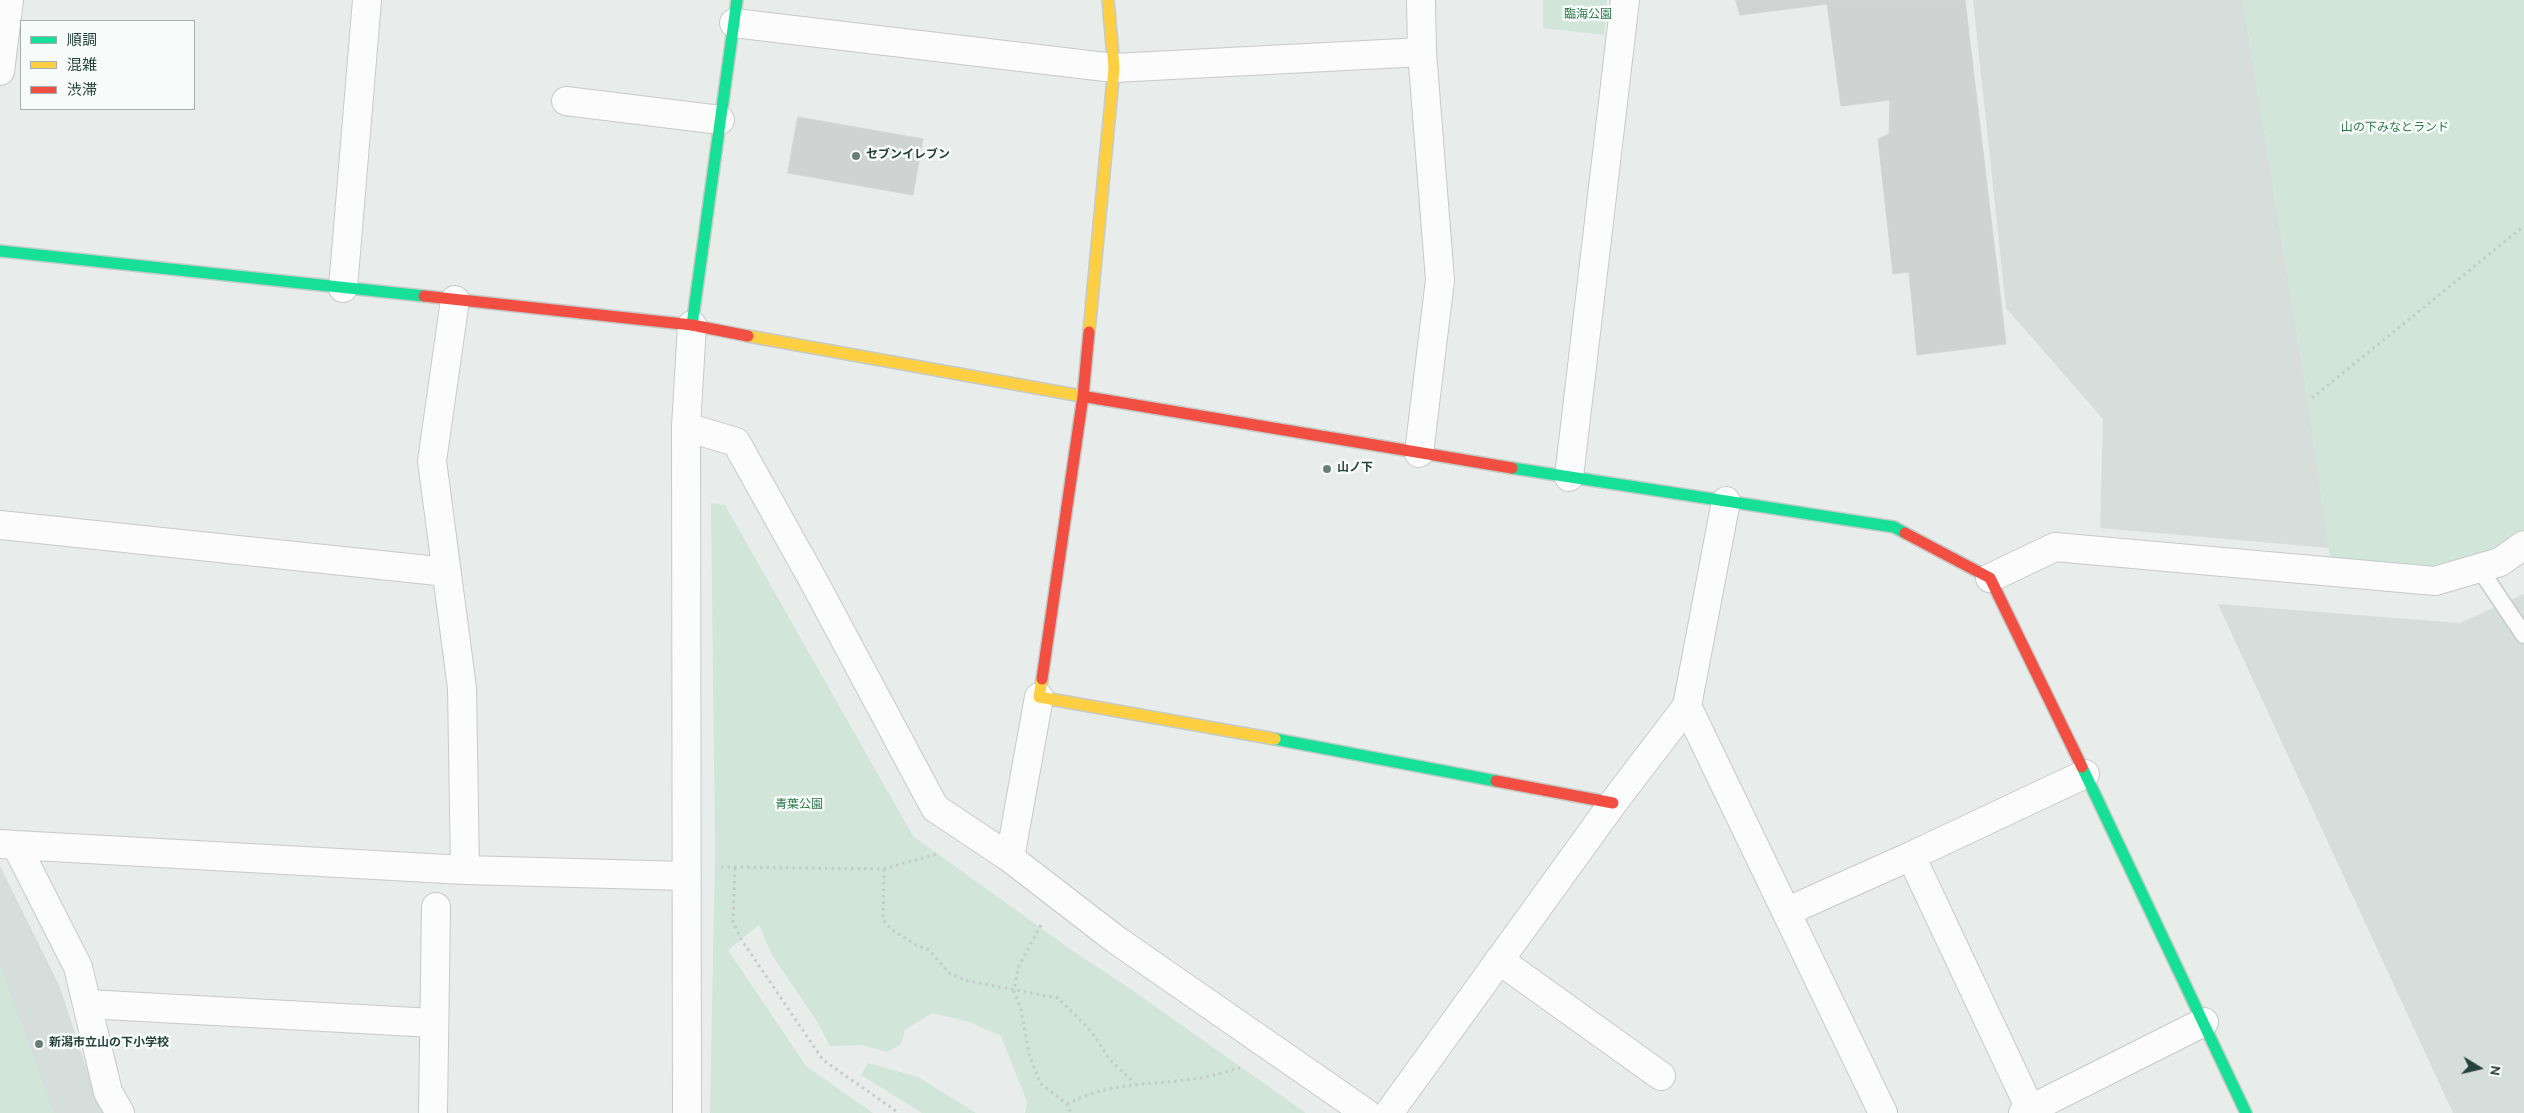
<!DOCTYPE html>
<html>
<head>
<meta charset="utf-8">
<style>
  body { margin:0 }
  #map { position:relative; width:2524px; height:1113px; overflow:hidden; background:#e8edeb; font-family:Overpass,"Noto Sans JP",sans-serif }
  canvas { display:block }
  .legend { position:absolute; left:20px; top:20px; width:175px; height:90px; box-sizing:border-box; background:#f7fbf9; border:1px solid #a3b1ad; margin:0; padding:6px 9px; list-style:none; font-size:15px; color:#24423a }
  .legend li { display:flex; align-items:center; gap:10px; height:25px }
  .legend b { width:25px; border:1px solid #a3b1ad }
  .north { position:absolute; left:2454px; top:1043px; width:50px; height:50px; -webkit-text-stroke:4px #f7fbf9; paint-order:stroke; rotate:99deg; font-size:14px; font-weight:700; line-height:20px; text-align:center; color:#24423a }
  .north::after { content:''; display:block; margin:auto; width:18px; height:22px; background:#24423a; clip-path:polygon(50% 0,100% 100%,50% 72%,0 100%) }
</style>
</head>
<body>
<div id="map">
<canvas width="2524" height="1113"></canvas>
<ul class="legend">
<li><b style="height:6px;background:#16e098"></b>順調</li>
<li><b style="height:6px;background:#ffcf43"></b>混雑</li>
<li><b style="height:6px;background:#f24e42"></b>渋滞</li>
</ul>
<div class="north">N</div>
</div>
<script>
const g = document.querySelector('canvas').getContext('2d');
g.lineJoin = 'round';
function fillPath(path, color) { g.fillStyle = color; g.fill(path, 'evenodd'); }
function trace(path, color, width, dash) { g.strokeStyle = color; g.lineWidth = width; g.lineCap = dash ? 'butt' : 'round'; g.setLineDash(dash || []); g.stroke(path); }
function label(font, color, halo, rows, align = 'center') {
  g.font = font + ' Overpass,"Noto Sans JP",sans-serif'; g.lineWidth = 5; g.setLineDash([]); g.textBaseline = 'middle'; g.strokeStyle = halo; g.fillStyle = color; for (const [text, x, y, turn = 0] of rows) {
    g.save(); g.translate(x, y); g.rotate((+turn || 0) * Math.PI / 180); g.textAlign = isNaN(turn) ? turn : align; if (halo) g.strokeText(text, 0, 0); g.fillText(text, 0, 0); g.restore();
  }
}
fillPath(new Path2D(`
  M1973 0H2243L2307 394 2329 548 2100 528 2103 419 2006 308Z
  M2524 594V1113H2453L2218 604 2460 623Z
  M0 866 60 987 97 1101 104 1113H0Z`), '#d6dedb');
fillPath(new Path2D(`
  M1543 0H1607L1604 35 1543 28Z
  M2243 0H2524V545L2435 581 2332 572 2307 394Z
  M711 503 725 505 913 836 1073 951 1132 990 1306 1113H1025L1027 1102 1001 1036 967 1021 932 1013 905 1030 901 1044 888 1052 862 1045 830 1046 816 1020 772 955 759 925 728 950 806 1066 873 1113H710L715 852Z
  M0 965 54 1113H0Z
  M868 1063 918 1077 976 1113H922L861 1075Z`), '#d1e6d8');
const building = new Path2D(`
  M1736 0H1965L2006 344 1917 355 1909 272 1893 274 1878 139 1889 134 1890 100 1841 106 1827 4 1740 15Z
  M798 117 923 139 913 195 788 173Z`);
fillPath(building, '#cfd4d2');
trace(building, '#d1d6d4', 1);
const lane = new Path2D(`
  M2479 568 2524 635`);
const street = new Path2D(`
  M734 23 1114 68 1422 52
  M0 71 9 0
  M566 101 720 120
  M343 288 367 0
  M455 300 432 461 462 688 465 870
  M686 427 736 442 813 580 935 808 1010 858 1115 939 1366 1113
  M1419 453 1440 280 1422 52 1421 0
  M1569 477 1625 0
  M0 525 447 572
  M1990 578 2055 547 2435 581 2500 562 2524 545
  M1687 706 1883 1113
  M2 844 16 845 78 967 108 1092 120 1113
  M16 845 465 870 686 876
  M1010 858 1039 697
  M1788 911 1911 856
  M1499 960 1661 1076
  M87 1004 433 1023
  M433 1113 436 907
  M687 1113 686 427 692 325
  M1389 1113 1613 803 1687 706 1726 501
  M2023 1113 2204 1022
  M2032 1113 1911 856 2085 774`);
const fast = new Path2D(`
  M0 251 424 296
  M692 325 737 0
  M1512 468 1894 527 1905 533
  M1275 739 1496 781
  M2082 767 2246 1113`);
const slow = new Path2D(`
  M1089 332 1114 68 1108 0
  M748 336 1087 397
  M1042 679 1039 697 1275 739`);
const jam = new Path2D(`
  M424 296 692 325 748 336
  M1087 397 1512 468
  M1905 533 1990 578 2082 767
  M1042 679 1083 396 1089 332
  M1496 781 1613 803`);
trace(lane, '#c5cac8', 19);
trace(street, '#c5cac8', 30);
trace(fast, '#c3cbc8', 14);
trace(slow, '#c3cbc8', 14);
trace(jam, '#c3cbc8', 14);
trace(new Path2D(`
  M2312 398 2524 226
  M721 867 884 869 940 853
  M735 868 733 922 741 939 823 1060 899 1113
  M884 869 883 920 891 929 916 945 929 950 949 973 968 981 1058 998 1091 1031 1110 1060 1135 1083
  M1041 925 1018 968 1014 991 1021 1010 1029 1054 1040 1083 1067 1104 1071 1113
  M1067 1104C1118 1078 1158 1087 1210 1076 1220 1074 1230 1070 1240 1068`), '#c3ccca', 3, [2.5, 4]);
trace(lane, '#fcfcfc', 16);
trace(street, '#fcfcfc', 28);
trace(fast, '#16e098', 11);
trace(slow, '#ffcf43', 11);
trace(jam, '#f24e42', 11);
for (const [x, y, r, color] of [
  [856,156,5,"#697e78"],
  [1327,469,5,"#697e78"],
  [39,1044,5,"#697e78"]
]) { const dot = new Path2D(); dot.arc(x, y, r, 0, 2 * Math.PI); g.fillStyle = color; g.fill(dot); trace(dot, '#f7fbf9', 2); }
label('12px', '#2d7a4b', '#f7fbf9', [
  ["臨海公園",1588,16],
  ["山の下みなとランド",2395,129],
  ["青葉公園",799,806]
]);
label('bold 12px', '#24423a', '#f7fbf9', [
  ["セブンイレブン",866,156],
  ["山ノ下",1337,469],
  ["新潟市立山の下小学校",49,1044]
], 'left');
</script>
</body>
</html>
